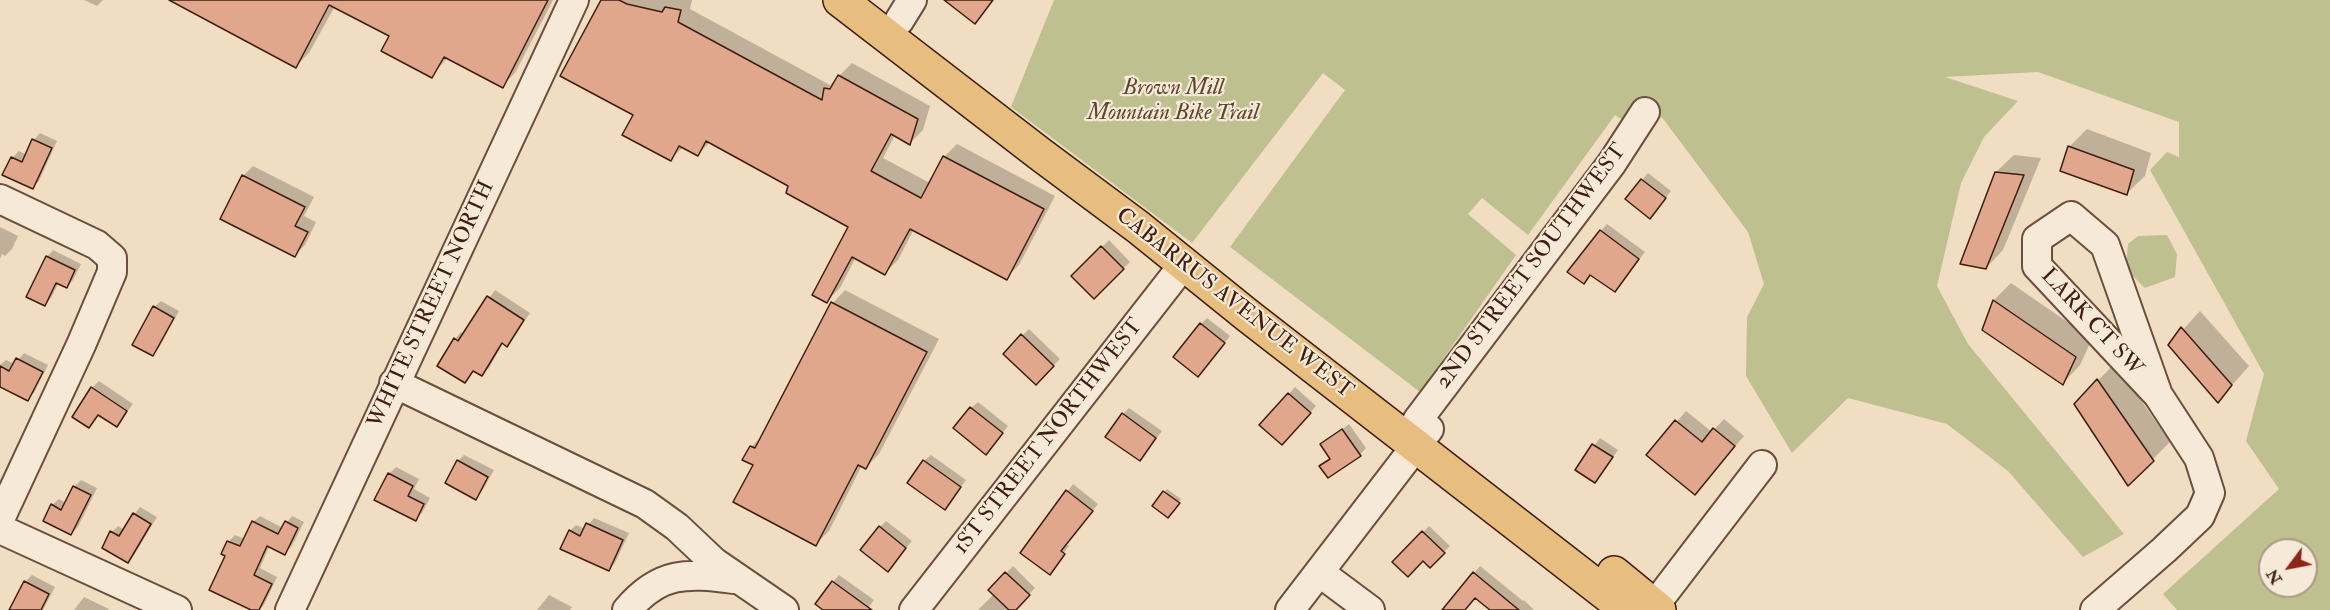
<!DOCTYPE html>
<html>
<head>
<meta charset="utf-8">
<style>
  body { margin:0 }
  #map { position:relative; width:2330px; height:610px; overflow:hidden; background:#f1ddc1; font-family:"IM FELL Double Pica",serif }
  canvas { display:block }
  .north { position:absolute; left:2258px; top:538px; width:60px; height:60px; box-sizing:border-box; background:#f6e9d7; border:2px solid #ac9887; border-radius:50%; rotate:238deg; font-size:16px; font-weight:700; line-height:24px; text-align:center; color:#3e1e0f }
  .north::after { content:''; display:block; margin:auto; width:21px; height:27px; background:#8f2418; clip-path:polygon(50% 0,100% 100%,50% 72%,0 100%) }
</style>
</head>
<body>
<div id="map">
<canvas width="2330" height="610"></canvas>
<div class="north">N</div>
</div>
<script>
const g = document.querySelector('canvas').getContext('2d');
g.lineJoin = 'round';
function fillPath(path, color) { g.fillStyle = color; g.fill(path, 'evenodd'); }
function trace(path, color, width, dash) { g.strokeStyle = color; g.lineWidth = width; g.lineCap = dash ? 'butt' : 'round'; g.setLineDash(dash || []); g.stroke(path); }
function label(font, color, halo, rows, align = 'center') {
  g.font = font + ' "IM FELL Double Pica",serif'; g.lineWidth = 4.5; g.setLineDash([]); g.textBaseline = 'middle'; g.strokeStyle = halo; g.fillStyle = color; for (const [text, x, y, turn = 0] of rows) {
    g.save(); g.translate(x, y); g.rotate((+turn || 0) * Math.PI / 180); g.textAlign = isNaN(turn) ? turn : align; if (halo) g.strokeText(text, 0, 0); g.fillText(text, 0, 0); g.restore();
  }
}
fillPath(new Path2D(`
  M1054 0H2330V610H2177L2163 594 2279 489 2246 441 2264 374 2150 170 2167 152 2179 157V122L2038 72 1945 77 2018 101 1984 137 1961 183 1937 286 1968 344 2124 534 2083 557 2008 471 1947 424 1848 398 1792 453 1746 376 1747 317 1764 284 1748 232 1664 120 1640 96 1624 121 1615 115 1528 235 1482 198 1468 214 1516 255 1420 392 1230 247 1345 90 1323 73 1192 243 1011 107ZM2270 550H2306V586H2270Z
  M2167 235 2177 254 2175 277 2145 288 2126 269 2128 244 2138 236Z`), '#bec090');
fillPath(new Path2D(`
  M84 0H103L97 6Z
  M172 0H553L515 73 502 86 448 57 432 76 391 36 335 6 309 53 296 66Z
  M602 0H692L690 9 830 85 852 63 930 106 923 130 910 143 895 135 883 158 930 183 944 157 957 144 1055 196 1019 265 1006 278 914 229 898 260 885 273 856 257 840 288 827 301 850 226 789 185 710 142 698 155 683 147 671 159 635 115Z
  M2087 129 2151 153 2145 176 2127 193 2069 147Z
  M40 133 57 141 39 181 32 187 12 158 19 151 27 155 34 140Z
  M2014 155 2041 158 2003 250 1986 268 1996 172Z
  M253 166 314 197 304 216 316 222 305 245 295 255 243 176Z
  M1648 173 1671 191 1650 217 1642 180Z
  M1607 224 1645 252 1615 290 1592 274 1584 282 1601 231Z
  M0 227 18 236 12 249 5 256 2 254 0 259Z
  M1109 240 1130 262 1094 297 1073 276Z
  M53 250 81 264 73 280 67 286 59 282 51 298 45 305 47 257Z
  M2011 283 2092 339 2080 365 2063 383 1984 329 1994 300Z
  M495 290 530 313 513 338 507 345 503 343 489 368 482 374 474 370 465 381 455 339 461 332 464 334Z
  M845 290 939 339 879 454 866 467 862 465 829 531 816 544 755 464 751 447 764 434 833 303Z
  M161 301 179 311 159 348 153 354 154 307Z
  M2200 311 2249 366 2218 401 2170 344Z
  M1207 318 1230 336 1204 369 1201 324Z
  M1029 329 1060 359 1036 383 1005 353Z
  M24 353 48 365 34 393 28 399 0 385V365L6 360 15 364Z
  M2115 363 2170 442 2128 484 2075 404Z
  M99 381 133 404 117 425 99 414 89 426 92 388Z
  M1295 387 1316 406 1289 437V394Z
  M978 402 1008 426 992 446 971 408Z
  M1129 408 1162 431 1140 459 1123 414Z
  M1686 411 1712 432 1724 419 1744 436 1695 493 1648 455Z
  M1349 424 1366 448 1360 455 1321 466 1331 457 1322 445Z
  M1600 438 1618 450 1595 482 1577 469Z
  M464 455 494 470 482 491 476 498 458 461Z
  M931 455 966 480 945 508 924 461Z
  M396 467 419 479 414 489 430 498 422 513 415 519 389 474Z
  M81 480 97 488 78 527 71 534 52 505 59 499 66 503 74 487Z
  M1073 484 1098 504 1066 544 1070 547H1068L1053 568 1022 553Z
  M1167 489 1181 499 1171 513 1154 505Z
  M140 507 157 517 134 555 128 561 112 532 118 526 123 529Z
  M260 516 283 528 292 516 304 522 292 546 285 553 270 545 260 568 277 577 264 605 259 610H255L227 555 223 553 229 541 235 535 245 539 253 522Z
  M594 518 629 533 615 563 609 569 570 531 576 525 585 529Z
  M886 521 912 541 894 563 880 527Z
  M1429 526 1450 546 1430 566 1423 559 1394 562Z
  M1013 566 1035 588 1014 610H978L994 594 990 590Z
  M1480 566 1523 601 1524 600 1534 610H1492L1475 597 1464 610H1454L1474 573Z
  M32 575 55 587 43 610H11L25 582Z
  M839 575 874 600 867 610H826L833 582Z
  M549 595 572 607 570 610H537Z
  M84 597 109 609 108 610H74Z`), '#0003');
const building = new Path2D(`
  M169 0H548L503 88 444 57 432 78 381 51 389 36 329 5 296 68Z
  M601 0H619L627 4 662 12 665 7 681 10 678 22 822 100 824 88 830 89 838 75 918 119 910 145 891 134 871 171 921 198 943 156 1044 209 1007 280 910 229 885 275 852 257 827 303 812 295 848 227 786 193 788 186 706 141 698 156 679 146 671 161 622 135 633 115 560 76Z
  M944 0H993L975 24Z
  M32 139 52 148 33 189 2 175 11 157 22 162Z
  M2068 146 2134 170 2127 195 2060 171Z
  M1995 172 2024 175 1986 269 1960 264Z
  M242 175 305 207 295 226 308 232 295 257 220 219Z
  M1641 179 1666 198 1650 219 1625 199Z
  M1600 230 1639 259 1615 292 1590 275 1584 284 1567 272Z
  M1101 246 1124 269 1094 299 1071 276Z
  M46 256 75 270 67 288 56 283 45 306 26 297Z
  M487 296 524 320 507 347 502 343 482 376 473 371 465 383 437 366 454 338 458 341Z
  M1993 300 2076 357 2063 385 1982 330Z
  M831 302 927 352 866 469 858 465 816 546 733 502 753 465 742 460 750 446 755 448Z
  M153 306 174 318 153 356 132 345Z
  M1200 323 1225 343 1198 377 1173 357Z
  M2181 327 2232 385 2218 403 2168 345Z
  M1021 334 1054 366 1036 385 1003 354Z
  M16 358 43 372 28 401 0 387V366L9 371Z
  M2097 379 2154 461 2128 486 2074 404Z
  M91 387 127 411 117 427 98 415 89 428 72 417Z
  M1288 393 1311 413 1282 445 1259 425Z
  M970 407 1003 433 986 455 953 428Z
  M1122 413 1156 438 1140 461 1105 437Z
  M1675 420 1702 442 1713 428 1735 446 1695 495 1646 455Z
  M1342 429 1361 456 1328 478 1319 466 1330 459 1320 444Z
  M1592 444 1613 457 1595 483 1575 470Z
  M457 460 488 477 476 500 445 483Z
  M923 460 961 487 945 510 907 483Z
  M388 473 413 486 408 496 424 504 416 521 374 500Z
  M73 486 91 495 71 535 43 521 51 504 61 510Z
  M1066 490 1093 511 1061 551 1065 554 1050 575 1020 553Z
  M1163 491 1180 503 1168 518 1152 506Z
  M133 513 151 524 128 563 102 548 110 531 119 536Z
  M252 521 278 534 285 521 298 528 285 555 267 546 254 575 272 584 259 610H251L209 590 225 556 221 554 227 541 240 546Z
  M586 523 623 540 609 571 560 549 569 530 580 536Z
  M879 526 906 548 888 572 860 550Z
  M1422 531 1445 553 1430 568 1423 561 1408 577 1392 562Z
  M1005 572 1030 595 1016 610H1009L988 590Z
  M1473 572 1519 610H1490L1475 598 1465 610H1442Z
  M24 581 49 594 41 610H9Z
  M832 581 872 610H823L815 604Z`);
fillPath(building, '#e1a78c');
trace(building, '#3e1e0f', 1.5);
const minor = new Path2D(`
  M899 21 912 0
  M0 199 97 245 112 258V272L81 345 0 519
  M394 383 645 504 677 527 714 562 784 610
  M1417 421 1612 163 1645 112
  M0 529 177 610
  M1319 572 1370 610
  M290 610 574 0
  M627 610C660 571 687 573 734 579
  M914 610 1184 264
  M1290 610 1429 429
  M1651 610 1762 465
  M2095 610 2164 550 2200 516 2210 493 2199 458 2158 395 2105 245 2071 216 2037 239V266L2158 395`);
const major = new Path2D(`
  M840 0 1040 154 1138 227 1247 315 1627 610
  M1614 573 1659 610`);
trace(minor, '#6b4e3c', 32);
trace(major, '#3e1e0f', 36);
trace(minor, '#f6e9d7', 28);
trace(major, '#e8be80', 33);
label('italic 22px', '#5e462f', '#f6e9d7', [
  ["Brown Mill",1173,89],
  ["Mountain Bike Trail",1173,114]
]);
label('22px', '#3e1e0f', '#f6e9d7', [
  ["2ND STREET SOUTHWEST",1532,267,-53],
  ["CABARRUS AVENUE WEST",1234,304,38],
  ["WHITE STREET NORTH",432,305,-65],
  ["LARK CT SW",2091,323,47],
  ["1ST STREET NORTHWEST",1049,437,-52]
]);
</script>
</body>
</html>
